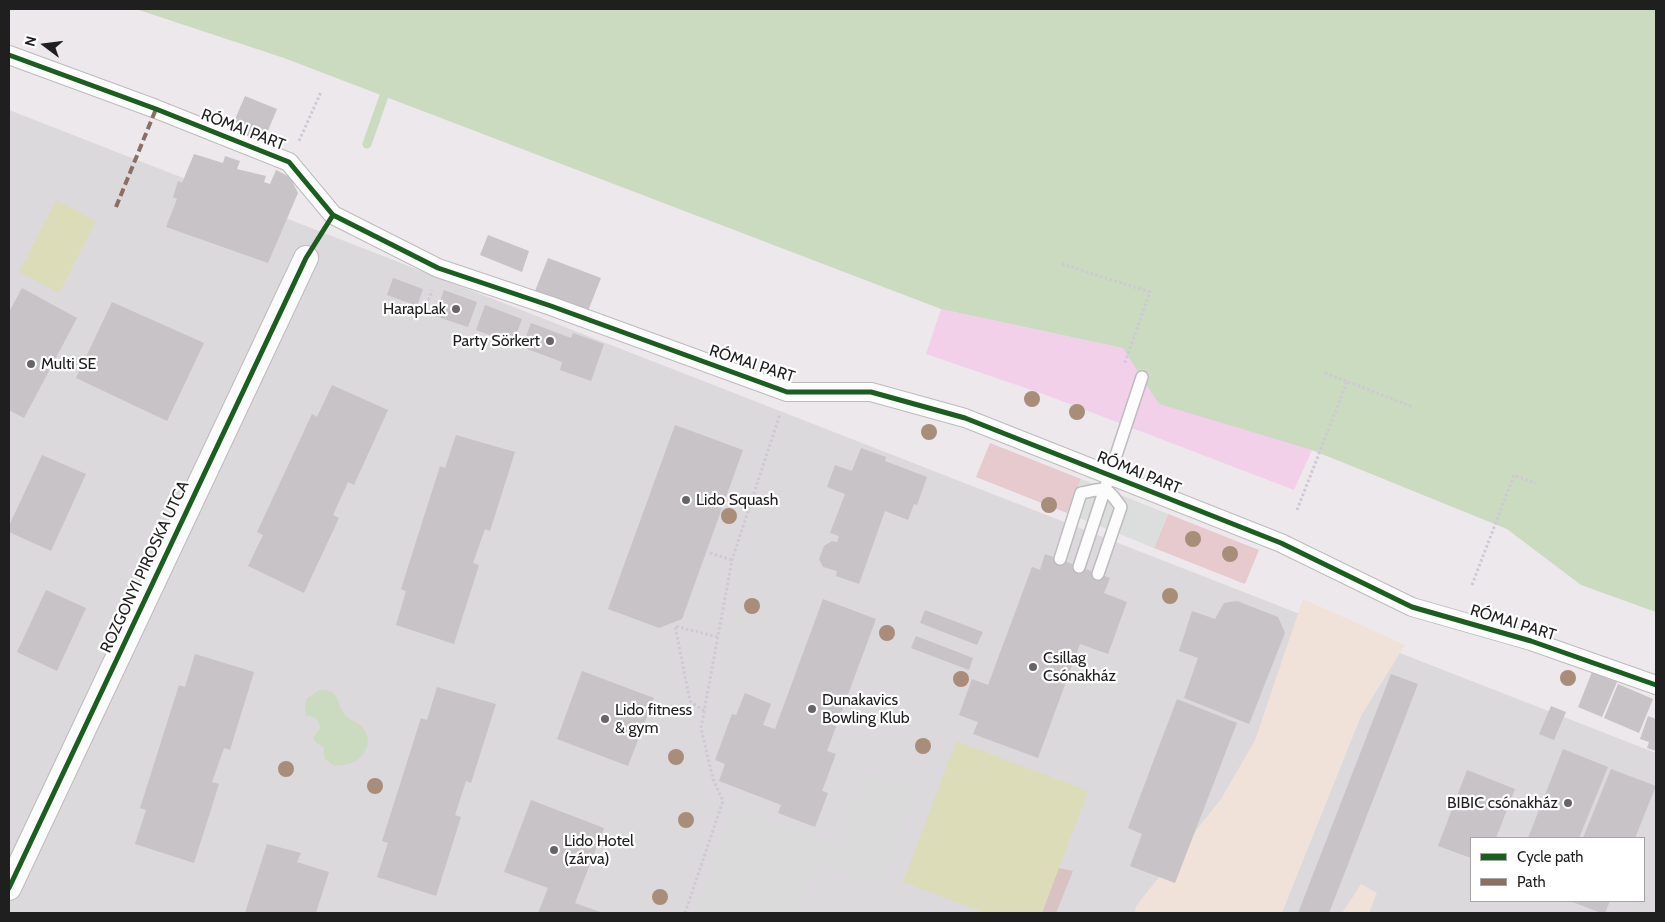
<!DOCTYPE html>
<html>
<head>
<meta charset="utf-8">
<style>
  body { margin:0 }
  #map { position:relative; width:1665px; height:922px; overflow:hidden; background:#ece8ec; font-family:Cabin,sans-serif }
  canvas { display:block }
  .frame { position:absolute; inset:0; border:10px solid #1f1f1f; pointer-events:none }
  .legend { position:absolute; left:1470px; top:837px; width:175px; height:65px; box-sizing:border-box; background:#fff; border:1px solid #a5a5a5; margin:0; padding:6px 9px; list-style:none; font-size:15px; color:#1f1f1f }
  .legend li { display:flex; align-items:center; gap:10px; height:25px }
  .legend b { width:25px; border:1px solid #a5a5a5 }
  .north { position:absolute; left:20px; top:20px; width:50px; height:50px; -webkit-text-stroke:4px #fff; paint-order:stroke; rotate:285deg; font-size:14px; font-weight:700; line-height:20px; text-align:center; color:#1f1f1f }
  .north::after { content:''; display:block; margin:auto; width:18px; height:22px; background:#1f1f1f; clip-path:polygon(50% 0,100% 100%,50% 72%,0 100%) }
</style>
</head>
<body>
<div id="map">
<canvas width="1665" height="922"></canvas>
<div class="frame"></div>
<ul class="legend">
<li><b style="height:6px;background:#1b5e20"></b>Cycle path</li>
<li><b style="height:6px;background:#8d6e63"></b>Path</li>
</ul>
<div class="north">N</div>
</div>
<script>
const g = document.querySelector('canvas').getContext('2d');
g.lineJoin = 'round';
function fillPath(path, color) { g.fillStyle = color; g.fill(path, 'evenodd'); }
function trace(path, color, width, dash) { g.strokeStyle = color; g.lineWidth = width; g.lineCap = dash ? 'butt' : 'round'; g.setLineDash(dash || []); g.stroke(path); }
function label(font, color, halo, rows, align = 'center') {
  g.font = font + ' Cabin,sans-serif'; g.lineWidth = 4.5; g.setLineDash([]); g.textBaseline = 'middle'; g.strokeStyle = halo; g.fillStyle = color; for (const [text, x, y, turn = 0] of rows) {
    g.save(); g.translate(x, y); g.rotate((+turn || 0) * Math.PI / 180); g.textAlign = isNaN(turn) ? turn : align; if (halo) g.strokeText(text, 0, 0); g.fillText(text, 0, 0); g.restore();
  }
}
fillPath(new Path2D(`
  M9 110 1656 753V913H9ZM1471 838H1644V901H1471Z`), '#dbd9dc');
fillPath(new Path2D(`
  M990 443 1081 479 1067 513 976 477Z
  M1168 514 1259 550 1245 584 1154 548Z`), '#e6cace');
fillPath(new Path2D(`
  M1049 866 1073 871 1056 913H1034Z`), '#d8c3c2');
fillPath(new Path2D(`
  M941 309 1123 348 1312 450 1294 490 1046 395 926 354Z`), '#f2d0ea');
fillPath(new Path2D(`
  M1303 599 1405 645 1361 716 1282 913H1135L1136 906 1221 799 1255 740Z
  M1361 884 1377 893 1369 913H1342Z`), '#f0e2d9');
fillPath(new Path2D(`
  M56 200 96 221 59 293 19 272Z
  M956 741 1088 791 1042 913H985L903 882Z`), '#dddcb8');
fillPath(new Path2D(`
  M864 773 916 791 884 886 817 863 799 913H695L732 808 839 845Z`), '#dbdadb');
fillPath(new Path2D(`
  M1081 479 1168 514 1154 548 1067 513Z`), '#dbdedc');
fillPath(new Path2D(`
  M136 9H1656V612L1581 585 1507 529 1312 450 1159 404 1123 348 941 309 284 58Z
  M320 690C342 690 335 703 345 715 351 722 361 722 365 731 376 752 351 769 333 765L324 758V747L316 743 313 738 320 729C320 720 315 716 306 716L305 706 307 698Z`), '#cadbbf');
trace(new Path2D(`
  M367 144 384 96`), '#cadbbf', 9);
fillPath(new Path2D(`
  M245 96 277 109 262 145 230 131Z
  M194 154 223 163 225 156 240 161 237 169 266 176 264 182 270 184 276 170 290 177 298 193 268 263 166 227 177 199 173 197 178 181 182 183Z
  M488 235 529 251 522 272 480 255Z
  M548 258 601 278 588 311 535 291Z
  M393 278 423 289 417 306 387 295Z
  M22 288 77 318 24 418 9 410V312Z
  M444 290 477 302 468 327 435 316Z
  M112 302 204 343 167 421 76 378Z
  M485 305 522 319 513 343 476 330Z
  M531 323 571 338 573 333 604 344 591 381 560 370 562 362 522 347Z
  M332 385 388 410 354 485 348 482 333 515 339 518 304 593 248 566 263 535 257 532 312 414 317 417Z
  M675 425 743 450 682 619 659 628 608 609Z
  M456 435 515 452 490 531 485 529 473 563 479 565 454 644 396 625 406 591 401 589 440 466 445 468Z
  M861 448 886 457 885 461 927 477 917 505 914 504 908 520 885 511 859 584 836 576 837 571 823 567 819 559 824 546 832 541 837 542 839 536 830 533 845 494 827 487 835 465 852 471Z
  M42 455 86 474 51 551 9 532V526Z
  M1045 554 1110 578 1104 593 1127 602 1108 654 1080 644 1038 758 973 734 978 722 959 715 972 679 988 685 1032 567 1040 570Z
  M46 590 86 608 57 671 17 652Z
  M823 599 876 619 827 751 836 754 822 791 828 793 815 827 778 813 781 805 719 781 725 764 715 760 732 714 736 715 745 693 771 704 763 725 775 729Z
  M1237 601 1278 617 1285 633 1249 724 1184 698 1198 658 1179 651 1192 611 1215 619 1224 603Z
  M925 610 983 632 977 645 920 623Z
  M916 636 973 658 969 670 911 648Z
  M195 654 254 672 230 750 224 748 212 782 219 784 194 863 135 844 146 810 140 808 179 685 185 687Z
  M582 671 654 698 628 766 557 739Z
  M1592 672 1617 682 1602 717 1578 707Z
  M1391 674 1418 684 1329 913H1298Z
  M1618 684 1653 699 1639 733 1604 718Z
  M437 687 496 704 471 783 466 781 455 815 461 817 436 896 377 877 388 843 382 841 421 718 427 720Z
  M1177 699 1237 723 1175 883 1130 866 1142 834 1128 828Z
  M1551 706 1566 712 1554 740 1539 734Z
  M1648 716 1656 719V751L1647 748 1649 742 1640 739Z
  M1563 749 1608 767 1579 838H1528Z
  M1611 769 1656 786 1635 838H1583Z
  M1467 770 1515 789 1496 838H1471V858L1438 846Z
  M531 800 604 828 575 903 603 913H538L548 888 504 872Z
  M267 844 301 853 297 862 329 872 316 913H245Z
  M1570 901H1610L1605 913H1601Z`), '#c7c3c7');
const service = new Path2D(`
  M1060 559 1081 493C1107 488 1105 485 1121 507L1098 574
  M1079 567 1142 377`);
const pedestrian = new Path2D(`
  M9 55 156 109 289 162 333 215 438 268 551 306 787 392H871L965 418 1281 543 1412 607 1531 641 1656 685`);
const minor = new Path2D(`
  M9 888 306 258`);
trace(service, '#bdbbbd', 14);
trace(pedestrian, '#bdbbbd', 20);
trace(minor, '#bdbbbd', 26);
trace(new Path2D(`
  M299 141 321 92
  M1062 264 1150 292 1124 365
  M427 305 432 290
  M1325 373 1413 407
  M1297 510 1347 382
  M710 553 732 560
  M1472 585 1514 475 1536 483
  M704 711 690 701 675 626 718 637
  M685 913 723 801 713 779 701 728 732 560 780 414`), '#d0c8d5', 3, [2.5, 2.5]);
trace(service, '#fcfcfc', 11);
trace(pedestrian, '#fcfcfc', 18);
trace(minor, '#fcfcfc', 24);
trace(new Path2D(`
  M116 207 156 109`), '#8d6e63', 4, [8, 4]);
trace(new Path2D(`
  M9 55 156 109 289 162 333 215 438 268 551 306 787 392H871L965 418 1281 543 1412 607 1531 641 1656 685
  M9 888 306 258 333 215`), '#1b5e20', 5);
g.fillStyle = '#a88e78';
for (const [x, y] of [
  [1032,399],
  [1077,412],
  [929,432],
  [1049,505],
  [729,516],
  [1193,539],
  [1230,554],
  [1170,596],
  [752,606],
  [887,633],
  [1568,678],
  [961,679],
  [923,746],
  [676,757],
  [286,769],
  [375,786],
  [686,820],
  [660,897]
]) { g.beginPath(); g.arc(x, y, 8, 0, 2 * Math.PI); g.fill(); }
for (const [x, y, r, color] of [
  [456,309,5,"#676567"],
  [550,341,5,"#676567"],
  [31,364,5,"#676567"],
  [686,500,5,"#676567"],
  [1033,667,5,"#676567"],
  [812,709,5,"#676567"],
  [605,719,5,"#676567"],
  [1568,803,5,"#676567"],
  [554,850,5,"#676567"]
]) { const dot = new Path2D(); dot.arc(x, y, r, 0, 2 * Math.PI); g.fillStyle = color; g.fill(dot); trace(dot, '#fff', 2); }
label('16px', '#1f1f1f', '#fff', [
  ["RÓMAI PART",243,130,21],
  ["RÓMAI PART",752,364,18],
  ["RÓMAI PART",1139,473,22],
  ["ROZGONYI PIROSKA UTCA",145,567,-65],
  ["RÓMAI PART",1513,623,17]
]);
label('16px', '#1f1f1f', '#fff', [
  ["HarapLak",446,309,"right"],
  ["Party Sörkert",540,341,"right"],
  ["Multi SE",41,364],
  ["Lido Squash",696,500],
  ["Csillag",1043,658],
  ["Csónakház",1043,676],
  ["Dunakavics",822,700],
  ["Bowling Klub",822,718],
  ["Lido fitness",615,710],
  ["& gym",615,728],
  ["BIBIC csónakház",1558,803,"right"],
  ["Lido Hotel",564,841],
  ["(zárva)",564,859]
], 'left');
</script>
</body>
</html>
